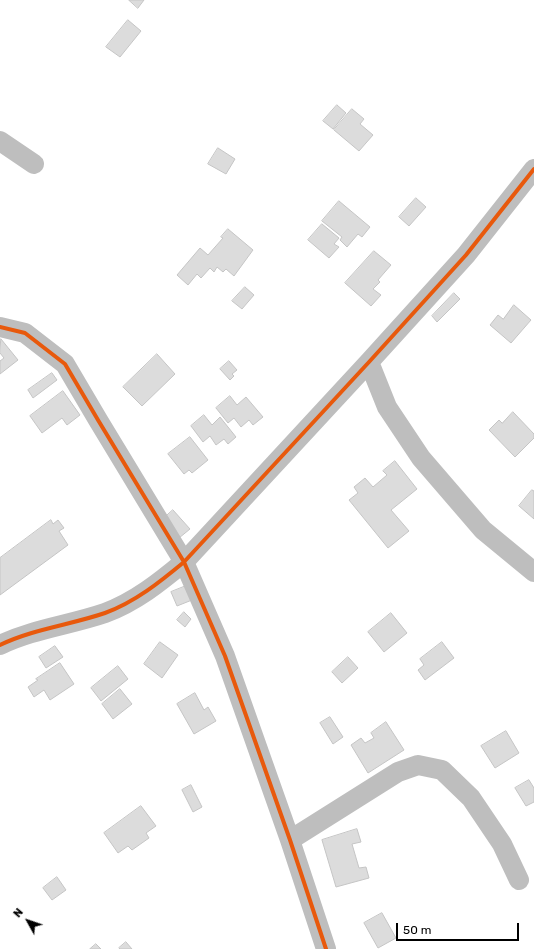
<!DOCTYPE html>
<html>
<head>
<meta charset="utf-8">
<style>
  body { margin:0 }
  #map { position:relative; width:534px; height:949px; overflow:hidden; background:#fff; font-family:Rubik,sans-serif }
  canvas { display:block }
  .north { position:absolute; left:8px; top:901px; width:40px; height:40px; -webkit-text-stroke:3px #fff; paint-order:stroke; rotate:310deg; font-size:11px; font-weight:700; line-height:16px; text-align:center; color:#000 }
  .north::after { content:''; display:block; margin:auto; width:14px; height:18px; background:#000; clip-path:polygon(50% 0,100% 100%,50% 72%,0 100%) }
  .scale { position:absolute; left:396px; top:923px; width:123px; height:18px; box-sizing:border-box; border:2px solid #000; border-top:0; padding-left:5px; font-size:12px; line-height:14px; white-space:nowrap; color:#000; -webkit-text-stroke:3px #fff; paint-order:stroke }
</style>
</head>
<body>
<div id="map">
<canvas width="534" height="949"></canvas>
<div class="north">N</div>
<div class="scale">50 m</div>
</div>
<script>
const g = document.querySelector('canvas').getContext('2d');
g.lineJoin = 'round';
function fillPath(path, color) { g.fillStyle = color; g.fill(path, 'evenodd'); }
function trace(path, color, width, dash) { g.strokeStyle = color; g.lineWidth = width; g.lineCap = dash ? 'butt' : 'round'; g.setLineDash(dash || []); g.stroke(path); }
const building = new Path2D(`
  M129 0H144L138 8Z
  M128 20 141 31 120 57 106 47Z
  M337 105 346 113 333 129 323 121Z
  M352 109 364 119 360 124 373 135 359 151 334 130Z
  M218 148 235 159 226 174 208 164Z
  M416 198 426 207 409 226 399 217Z
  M339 201 370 227 362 237 358 234 347 247 340 240 342 237 322 221Z
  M322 224 339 238 334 244 339 247 329 258 308 240Z
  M228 229 253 250 234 276 226 269 223 272 217 267 214 272 210 268 201 278 197 274 188 285 177 275 200 248 208 255 223 238 221 237Z
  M374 251 391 265 378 280 380 282 373 289 381 295 371 306 345 283Z
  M245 287 254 295 242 309 232 301Z
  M454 293 460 299 437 322 432 316Z
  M514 305 531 320 511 343 490 325 498 315 503 319Z
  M1 339 18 360 0 374V361L4 358 0 353Z
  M157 354 175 374 142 406 123 387Z
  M229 361 237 370 232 374 234 376 230 380 220 369Z
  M52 373 57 380 33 398 28 390Z
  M63 391 80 415 67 425 62 418 42 433 30 416Z
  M230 396 237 405 246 397 263 417 253 425 249 420 241 427 234 418 228 423 216 408Z
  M513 412 534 434V438L515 457 489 430 499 420 502 423Z
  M204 415 212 425 220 417 236 437 228 444 224 439 216 445 210 436 203 442 191 426Z
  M190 437 208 460 192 473 189 470 184 474 168 454Z
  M395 461 417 489 391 510 409 531 388 548 349 500 358 493 354 487 365 478 373 487 387 475 383 471Z
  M532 490 534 491V519L519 506Z
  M173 510 190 529 179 538 162 520Z
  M51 520 53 524 58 520 64 528 59 531 68 545 0 595V558Z
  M186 586 192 600 177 606 171 592Z
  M184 612 191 619 185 627 177 620Z
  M391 613 407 633 384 652 368 632Z
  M160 642 178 655 162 678 144 664Z
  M442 642 454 658 425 680 418 670 424 665 420 659Z
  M55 646 63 657 46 668 39 657Z
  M348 657 358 668 342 683 332 672Z
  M60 663 74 684 50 700 44 690 34 697 28 687 38 680 36 679Z
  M118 666 128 679 101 701 91 688Z
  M120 689 132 704 113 719 102 704Z
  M195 693 204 710 208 707 216 721 194 734 177 704Z
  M330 717 343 737 333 744 320 723Z
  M386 722 404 750 368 773 351 745 361 738 365 743 374 738 371 733Z
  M506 731 519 753 495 768 481 746Z
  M529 780 534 788V802L526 806 515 788Z
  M191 785 202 807 193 812 182 790Z
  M141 806 156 826 146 833 149 838 132 850 128 846 118 853 104 833Z
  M357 829 361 842 352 844 359 868 366 867 369 878 336 887 322 840Z
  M57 877 66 890 52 900 43 888Z
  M382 913 396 938 378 948 364 923Z
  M126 942 132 949H120L119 948Z
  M96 944 101 949H90Z`);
fillPath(building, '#dcdcdc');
trace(building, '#c5c5c5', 1);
trace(new Path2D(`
  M0 141 34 164
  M0 327 25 333 65 364 98 420 184 562 225 656 290 840 326 949
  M369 362 387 407 421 458 483 530 534 572
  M0 645C33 629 70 625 105 613 135 602 160 582 184 562L369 362 466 255 534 169
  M290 840 398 772 418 765 442 770 471 798 502 844 519 880`), '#bebebe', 20);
trace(new Path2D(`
  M0 327 25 333 65 364 98 420 184 562 225 656 290 840 326 949
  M0 645C33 629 70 625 105 613 135 602 160 582 184 562L369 362 466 255 534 169`), '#e8590c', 4);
</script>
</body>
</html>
